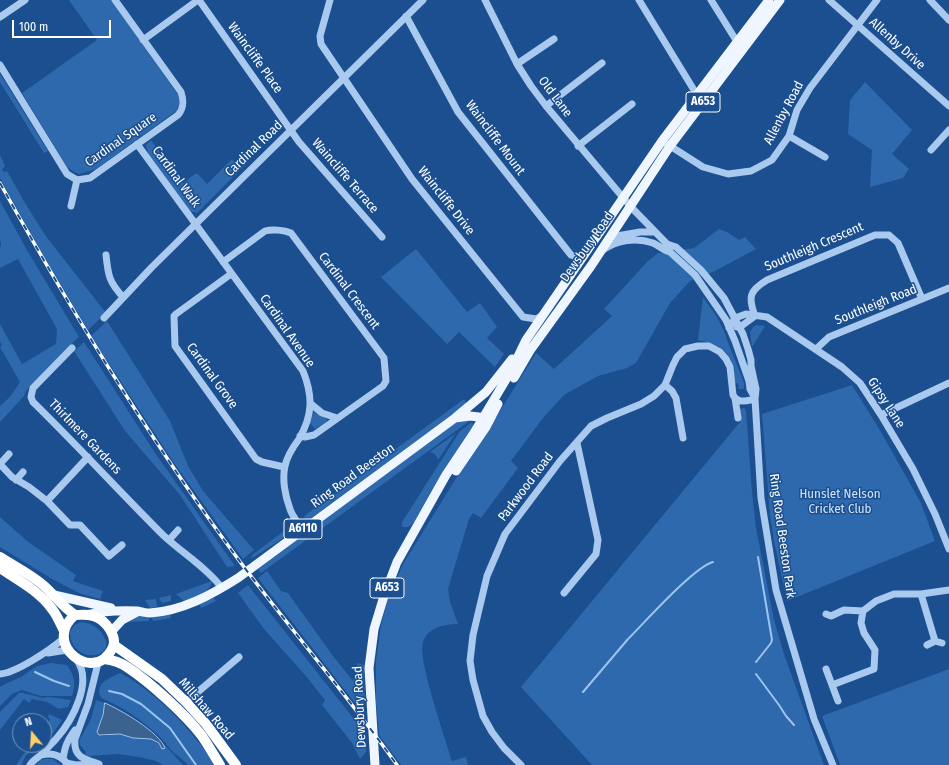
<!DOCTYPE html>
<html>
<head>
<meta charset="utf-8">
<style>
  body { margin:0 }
  #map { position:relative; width:949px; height:765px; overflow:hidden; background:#1b4f8f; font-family:"Fira Sans Condensed",sans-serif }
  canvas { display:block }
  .north { position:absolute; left:12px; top:713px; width:40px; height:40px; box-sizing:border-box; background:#1b4f8f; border:1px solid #7695bc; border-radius:50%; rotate:342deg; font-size:11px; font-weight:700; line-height:16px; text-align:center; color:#fff }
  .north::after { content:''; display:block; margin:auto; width:14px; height:18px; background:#ffd166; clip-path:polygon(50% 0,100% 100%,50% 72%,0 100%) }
  .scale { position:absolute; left:12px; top:20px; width:99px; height:18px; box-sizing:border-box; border:2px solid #fff; border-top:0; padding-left:5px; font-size:12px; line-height:14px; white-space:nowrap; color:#fff; -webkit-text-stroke:3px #1b4f8f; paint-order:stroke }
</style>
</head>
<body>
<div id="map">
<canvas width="949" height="765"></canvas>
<div class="north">N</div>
<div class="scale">100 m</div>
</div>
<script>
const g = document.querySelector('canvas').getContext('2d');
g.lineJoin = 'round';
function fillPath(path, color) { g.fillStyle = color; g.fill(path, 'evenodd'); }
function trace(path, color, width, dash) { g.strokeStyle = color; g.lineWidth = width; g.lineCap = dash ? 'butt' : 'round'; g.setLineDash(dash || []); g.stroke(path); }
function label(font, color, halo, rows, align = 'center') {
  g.font = font + ' "Fira Sans Condensed",sans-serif'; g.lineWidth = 3; g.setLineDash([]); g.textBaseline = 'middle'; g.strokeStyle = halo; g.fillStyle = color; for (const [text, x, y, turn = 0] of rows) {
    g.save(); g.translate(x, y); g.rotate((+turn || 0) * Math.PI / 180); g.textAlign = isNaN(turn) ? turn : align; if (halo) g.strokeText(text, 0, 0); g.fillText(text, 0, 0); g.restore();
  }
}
fillPath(new Path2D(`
  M69 0H111L178 95C180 101 180 105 176 111L96 169 79 174 74 172 67 167 22 93 97 40Z
  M0 74 48 151 44 153 0 82Z
  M865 82 912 130 892 154 909 169 903 178 870 187 872 150 848 134 850 100Z
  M151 140 183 183 195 174H198L207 184 231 160 246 164 197 213 190 211 148 153 146 145Z
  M0 155 5 166 2 169 4 172 7 171 25 203 45 235 106 313 88 330 44 257 0 178Z
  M0 201 28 252 79 337 70 345 26 391 24 396 0 422V406L10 397 20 382 0 347 2 345 0 342V324L22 364 56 344 57 329 18 259 0 268V249L1 243 0 240Z
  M719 229 729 233 739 240 745 237 756 249 715 271 690 281 670 303 636 363 627 368 598 376 564 395 543 418 511 461 518 468 481 518 473 513 469 519 448 589 450 602 458 624C445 624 428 627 423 642 417 658 446 740 452 761L466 757 468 765H401L379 735 376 702V661L381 625 388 599 403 564 460 472 497 416 536 353 554 369 612 316 604 309 647 262 658 253 694 248Z
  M416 249 467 312 480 303 497 327 487 338 504 354 495 367 459 332 447 344 381 277Z
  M703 297 717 317 723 329 744 383V388L743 389H739L738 383 735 384C732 354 728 347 698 340Z
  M107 321 170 421 188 466 203 491 254 550 243 559 174 463 91 336Z
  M756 325 765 326 752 347 750 332 753 327Z
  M84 342 155 453 235 566 227 567 180 495 125 431 74 351Z
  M852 385 881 432 921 503 935 541 787 601 774 541 770 515 762 414Z
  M464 399 467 404 307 521 304 516Z
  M744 408 746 411 752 492 756 528 774 620 785 657 824 765H592L521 687 740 422 739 413 740 409Z
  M314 412 327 419 326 422 315 429 310 423Z
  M471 420 261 573 258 569 455 423Z
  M472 422 474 427 414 522C411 526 407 529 402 526V522L460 431Z
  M456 433 438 460C437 456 435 453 430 452Z
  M0 517 27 541 76 575 73 581 103 591 100 599 79 593 54 580 0 547Z
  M288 528 291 533 251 559 252 555Z
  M267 571 281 591 288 593 333 656 353 681 357 663 364 665 365 716 258 578Z
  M212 581C210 593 194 597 184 601L176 594Z
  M248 585 365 733 366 752 360 759 352 743 322 705 325 700 305 675 264 629 238 593Z
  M171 595V601L162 603 159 598Z
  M213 597 216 601 201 608 199 603Z
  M156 599 157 607 150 608 145 600Z
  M170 612 171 618 153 621 151 615Z
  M138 615H148L149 621 128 622 134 619Z
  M82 622C90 623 96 626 101 632 123 659 71 667 70 632L74 625Z
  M51 663 67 665C75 677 76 682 72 696H41L22 690 12 694 0 706V687L5 684 21 677 37 666Z
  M949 669V765H840L822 716Z
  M120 673C159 694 191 730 216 765H188C184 760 179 757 174 753 169 748 165 742 160 737 142 720 123 707 101 698 94 683 110 678 120 673Z
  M19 693H23L43 698 48 697 71 700 68 707 59 709 47 702 32 699 29 703 24 699 0 730V712Z
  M96 700 105 703 103 715 98 728V734L102 736 120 734 133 738 151 739 165 748 164 744 183 765H163L156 761 139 757 119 754 88 756 85 754 86 752 80 745 79 741 91 719Z
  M49 714 62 720 53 733 44 741V727L50 719 48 717Z
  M30 745H39C31 751 24 755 22 765H16Z
  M45 759H53L60 765H36L41 760Z`), '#2e69ad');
const water = new Path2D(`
  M105 703C121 710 159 732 165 748L162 749 159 743 151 739 133 738 120 734 99 735 97 732 103 715Z`);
fillPath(water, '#3c6290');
trace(water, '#9cc4f0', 1);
trace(new Path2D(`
  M629 638C645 622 694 567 713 562
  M756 662 771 643 772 640 758 557
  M35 672 54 681 69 686
  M756 674 779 705 786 716 794 725
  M109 691 122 694 141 704 170 728 196 765
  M583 692 628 639`), '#9cc4f0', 2);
trace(new Path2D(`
  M199 0 299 142 382 237
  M330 0 320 36 321 44 412 179 523 317 536 319 543 315
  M485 0 517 64 531 86 546 106 631 207 667 244 676 247 701 270 724 298 743 334 748 349 751 360V366L756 389 755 399 761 498 776 590 814 719 833 765
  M639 0 697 95
  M711 0 739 45
  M829 0 949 106
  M930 0 949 20
  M406 16 458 112 571 255 577 257H583
  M0 17 25 0
  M143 40 198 0
  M517 64 554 39
  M0 65 67 174 77 180 90 178 178 115C184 108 184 101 181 92L115 0
  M546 106 602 63
  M789 136 825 157
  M137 144 303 371C313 396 313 415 299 439 293 447 287 456 285 466 282 479 285 496 290 509 292 516 298 523 303 530
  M667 144 703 167 728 174 751 171 772 160 789 136 797 110 810 88 877 0
  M578 146 632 104
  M931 150 949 130
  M71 206 77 180
  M611 237 640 232H655
  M667 244 670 252 695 275 726 320 735 341 749 381 750 389 755 398
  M603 250C617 240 636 237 653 243 659 246 663 250 670 252
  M106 255C108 275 109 282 123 297
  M223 262 265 231C272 229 284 230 291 233L384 358 386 381 383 386 314 435 305 437 300 436
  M231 274 176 314 174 316 175 346 256 459 262 462 284 467
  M755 316C748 297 749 291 767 280L875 235H889L898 243 922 299
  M104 318 152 267 423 0
  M737 327H740L755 316
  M729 328 735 318 746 314 767 317 842 367 860 383 881 415 913 469 935 514 949 549
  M72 348 33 388 31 397 33 402C77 445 119 491 163 535 182 553 206 567 222 588
  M816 349 829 337 949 288
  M665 385 672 391 676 398 683 438
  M735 398 738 418
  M311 404 322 413 337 418
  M881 415 949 383
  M0 464 12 477 29 487 47 501 70 525H80L109 556 122 545
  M0 464 9 454
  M16 480 23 472
  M47 501 88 457
  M169 540 178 530
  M564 593 596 554 598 540 577 443
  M921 594 935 641 942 643
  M826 614 831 616 844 610 863 611
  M927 645 935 641
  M48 653 67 650
  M98 663 88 704 75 739C73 757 84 759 99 764
  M826 669 838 701
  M0 674C16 673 50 650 63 639
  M832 685 874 669 875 650 864 633 861 623 863 611 876 601 894 594H921L949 590
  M186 702 239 657
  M41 755C51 753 58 754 65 761
  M63 759C65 746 67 741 75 730
  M66 763 76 765 93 764
  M30 765C33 760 37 758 41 755 46 750 51 744 56 739 72 721 94 681 76 659
  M521 765 504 748 492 732 483 716 473 680 470 661 473 635 487 576 505 534 560 461 591 426 607 418 641 404 654 396 665 385 673 365 677 357 685 349 698 346H709L720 352 726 359 730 367 733 395C738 404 746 401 755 399`), '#a9c9ee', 7);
trace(new Path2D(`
  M514 378 531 349 591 266 670 146 780 0
  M455 418 470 416 487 418
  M456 471 486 427 498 404
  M54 595 111 608
  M86 615C103 611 120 610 138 611 142 612 146 613 150 613 182 611 211 595 238 578L455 418 486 392 512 359
  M111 632 122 620 137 612
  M375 765 369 668 374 629 384 596 397 562 446 475 474 433 511 371 526 340 662 141 769 0`), '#f0f6ff', 9);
trace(new Path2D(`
  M0 557C14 566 30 574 43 585 54 594 62 607 75 615
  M0 568C18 580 39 591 52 609 57 615 60 623 64 631
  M75 615C81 615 87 614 93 616 105 619 119 637 112 649 93 685 41 643 75 615Z
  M114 645 162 679 186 702 206 724 236 765
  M104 659C112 660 121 663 127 667 150 682 186 715 202 736 208 745 214 755 220 765`), '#fff', 10);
const rail = new Path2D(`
  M0 183C73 314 151 442 241 563 292 631 347 695 397 765`);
trace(rail, '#fff', 3.5);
trace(rail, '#1b4f8f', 2, [6]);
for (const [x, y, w] of [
  [703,102,34],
  [303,529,38],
  [387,588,34]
]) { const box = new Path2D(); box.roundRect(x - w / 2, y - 10, w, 20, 3); g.fillStyle = '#1b4f8f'; g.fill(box); trace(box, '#fff', 1); }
label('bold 12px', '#fff', null, [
  ["A653",703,102],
  ["A6110",303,529],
  ["A653",387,588]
]);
label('13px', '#fff', '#1b4f8f', [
  ["Allenby Drive",897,44,42],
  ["Waincliffe Place",255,58,54],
  ["Old Lane",555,97,53],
  ["Allenby Road",784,113,-62],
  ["Waincliffe Mount",495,138,53],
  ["Cardinal Square",121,140,-35],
  ["Cardinal Road",254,149,-44],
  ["Waincliffe Terrace",345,176,49],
  ["Cardinal Walk",176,177,54],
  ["Waincliffe Drive",446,201,52],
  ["Dewsbury Road",587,247,-55],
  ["Southleigh Crescent",814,247,-23],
  ["Cardinal Crescent",349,291,53],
  ["Southleigh Road",876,305,-22],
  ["Cardinal Avenue",287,331,55],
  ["Cardinal Grove",212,376,54],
  ["Gipsy Lane",886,403,57],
  ["Thirlmere Gardens",85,437,46],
  ["Ring Road Beeston",353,476,-36],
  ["Parkwood Road",526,487,-53],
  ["Ring Road Beeston Park",782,536,82],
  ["Dewsbury Road",360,707,-93],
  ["Millshaw Road",206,709,49]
]);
label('13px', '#cfe3fa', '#1b4f8f', [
  ["Hunslet Nelson",840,494],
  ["Cricket Club",840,509]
]);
</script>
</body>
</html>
